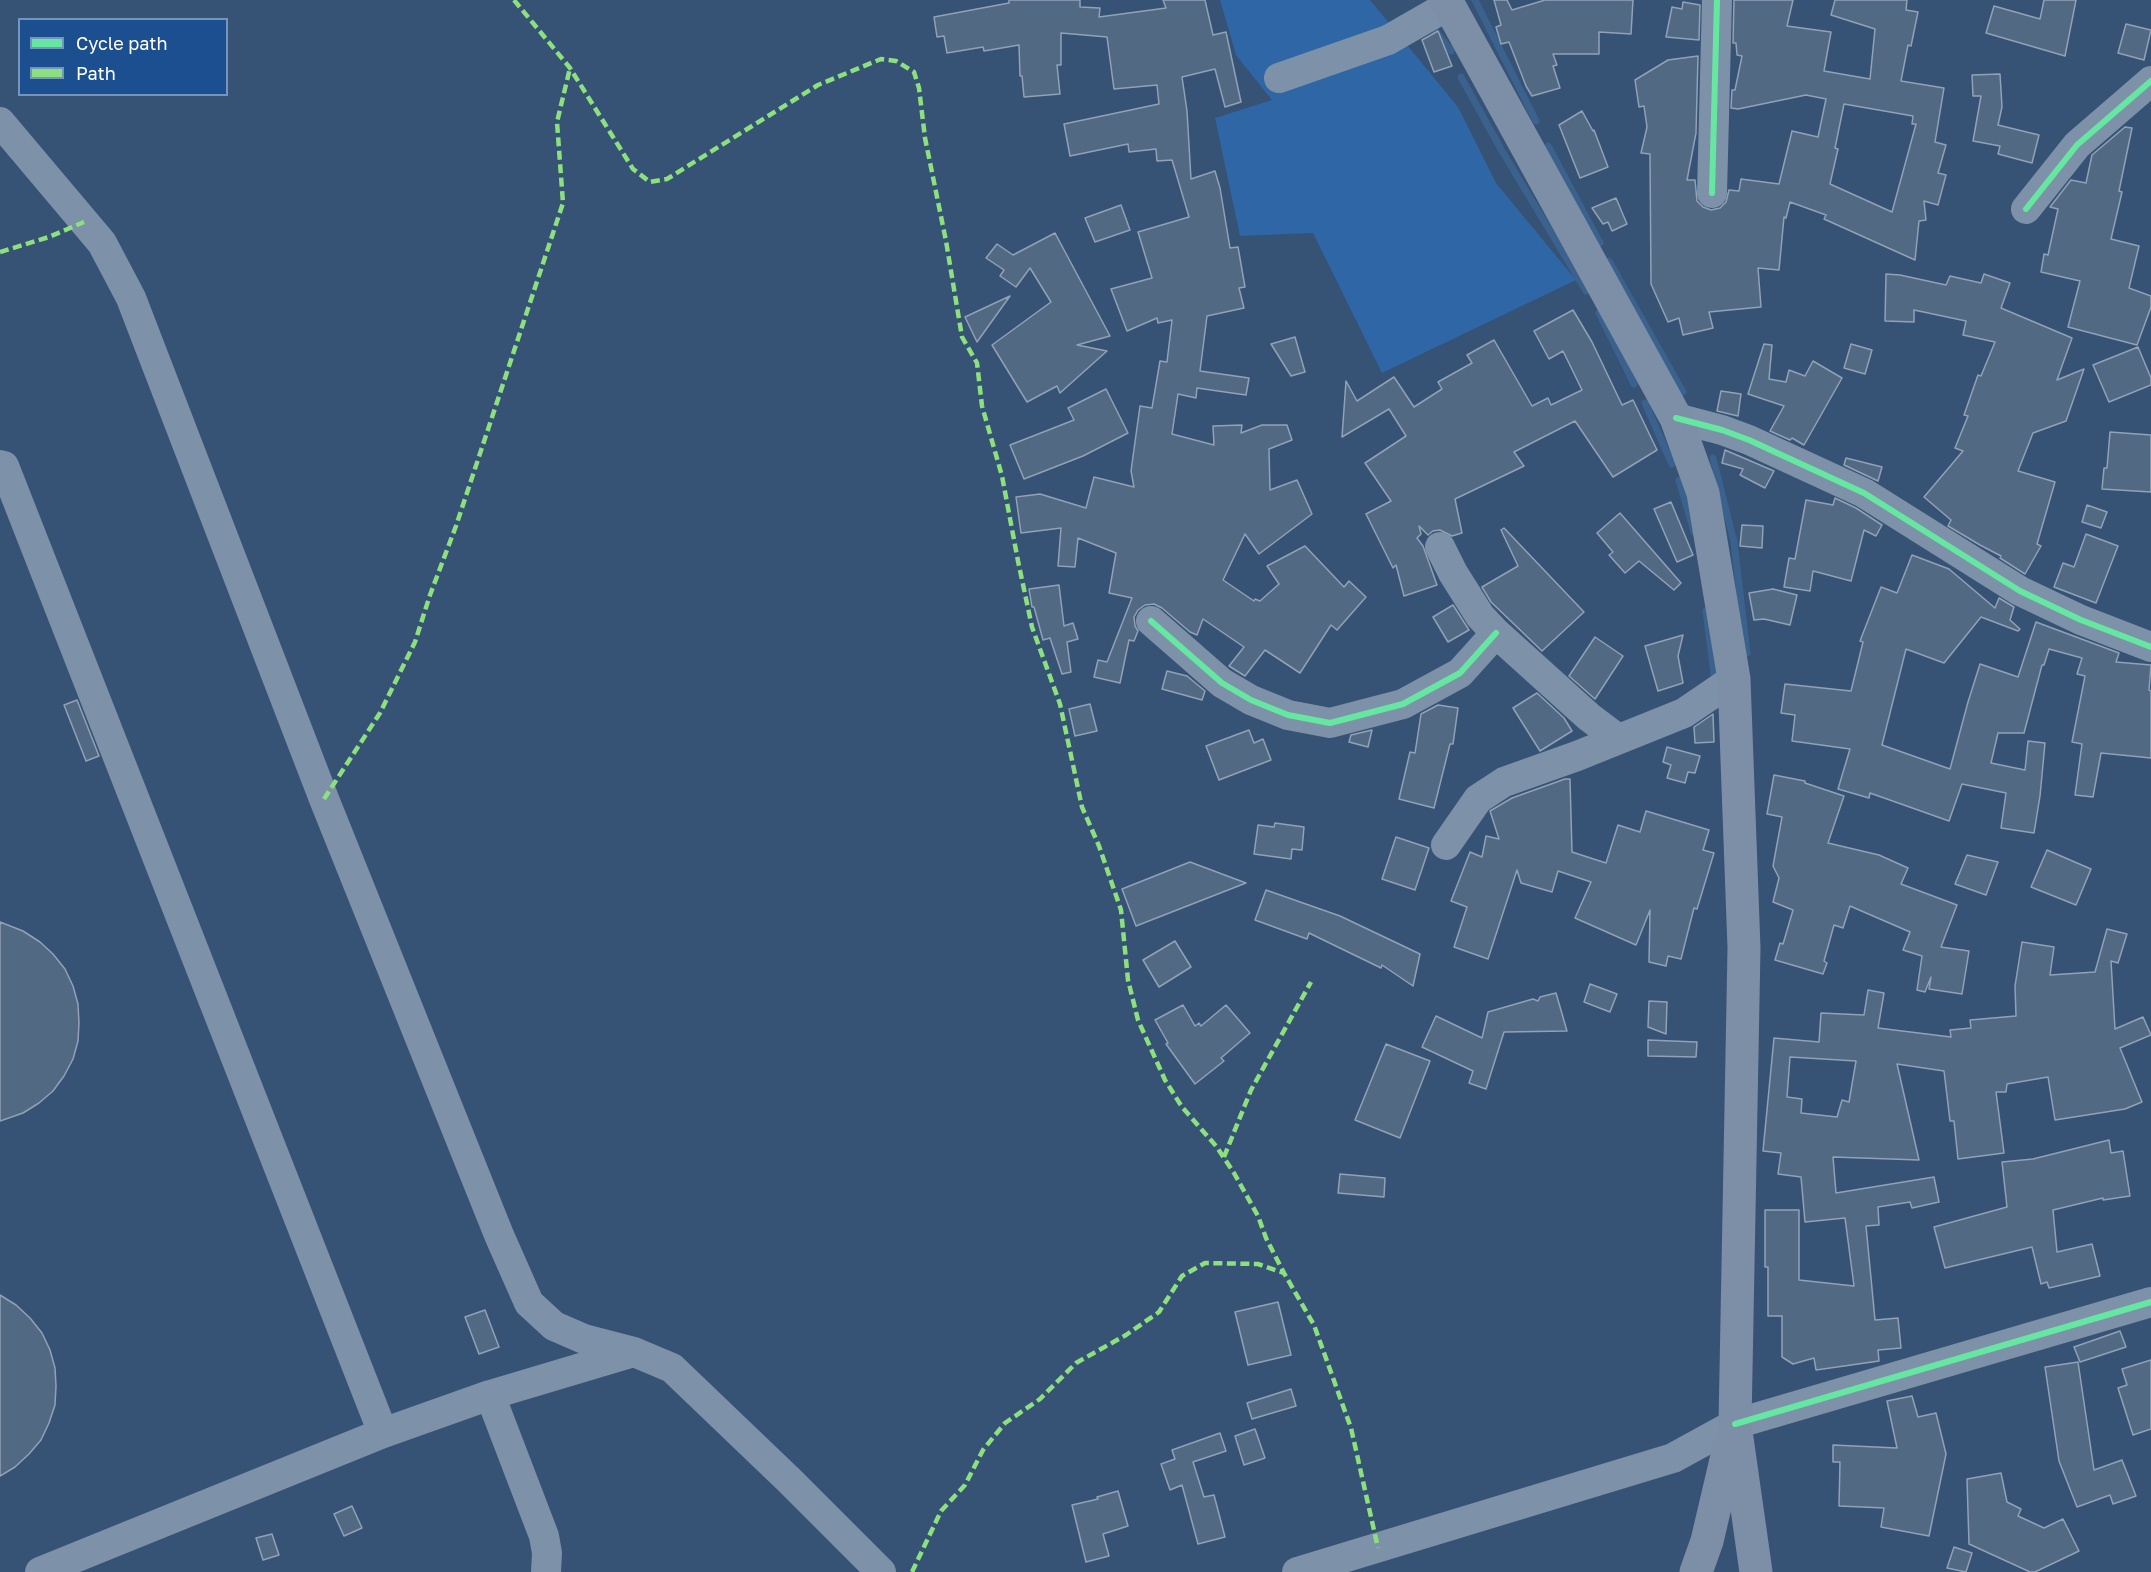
<!DOCTYPE html>
<html>
<head>
<meta charset="utf-8">
<style>
  body { margin:0 }
  #map { position:relative; width:2151px; height:1572px; overflow:hidden; background:#365274; font-family:"Golos Text",sans-serif }
  canvas { display:block }
  .legend { position:absolute; left:18px; top:18px; width:210px; height:78px; box-sizing:border-box; background:#1b4f8f; border:2px solid #7695bc; margin:0; padding:8px 10px; list-style:none; font-size:18px; color:#fff }
  .legend li { display:flex; align-items:center; gap:12px; height:30px }
  .legend b { width:30px; border:2px solid #7695bc }
</style>
</head>
<body>
<div id="map">
<canvas width="2151" height="1572"></canvas>
<ul class="legend">
<li><b style="height:8px;background:#66e7a1"></b>Cycle path</li>
<li><b style="height:8px;background:#8de07e"></b>Path</li>
</ul>
</div>
<script>
const g = document.querySelector('canvas').getContext('2d');
g.lineJoin = 'round';
function fillPath(path, color) { g.fillStyle = color; g.fill(path, 'evenodd'); }
function trace(path, color, width, dash) { g.strokeStyle = color; g.lineWidth = width; g.lineCap = dash ? 'butt' : 'round'; g.setLineDash(dash || []); g.stroke(path); }
fillPath(new Path2D(`
  M1220 0H1370L1458 107 1496 183 1576 280 1382 373 1313 233 1240 236 1215 118 1272 100 1236 55Z`), '#2f66a5');
trace(new Path2D(`
  M1475 0 1536 121
  M1433 28 1451 51
  M1461 77 1502 151 1586 291
  M1548 146 1600 243
  M1609 261 1683 392
  M1599 313 1634 384
  M1645 403 1672 464
  M1713 458 1734 542 1747 653
  M1679 480 1694 532
  M1706 611 1715 683`), '#3b618d', 7);
const building = new Path2D(`
  M1009 0H1080V7L1100 8 1099 17 1166 8 1163 0H1205L1213 35 1226 32 1241 102 1225 107 1215 69 1182 77 1187 111 1191 179 1215 171 1220 188 1230 248 1238 247 1245 287 1239 288 1244 308 1207 316 1200 371 1249 378 1246 395 1197 388 1196 398 1178 394 1172 434 1214 445 1213 426 1242 425 1241 433 1262 425H1287L1292 440 1269 449 1270 490 1297 480 1312 514 1259 554 1245 534 1223 580 1254 601 1255 599 1260 601 1279 584 1267 566 1305 546 1344 587 1349 581 1366 597 1337 630 1331 625 1300 673 1265 650 1245 676 1229 666 1244 647 1203 619 1197 635 1190 632 1162 608 1154 604 1145 605 1138 610 1134 617 1135 626 1138 631 1134 641 1129 640 1120 683 1094 677 1098 660 1107 662 1132 598 1109 593 1116 553 1078 538 1075 567 1058 566 1061 528 1021 533 1016 497 1040 494 1086 508 1094 477 1134 487 1131 471 1140 406 1152 408 1160 361 1167 362 1172 320 1158 323 1157 318 1127 331 1111 289 1152 278 1138 232 1189 217 1172 160 1157 161 1156 149 1129 152 1128 144 1070 156 1064 124 1159 104 1157 85 1114 89 1107 37 1061 33V65H1057L1060 94 1024 97 1022 76H1020L1019 45 984 51 983 47 947 53 944 36 937 37 934 17 1009 3Z
  M1494 0H1507L1512 10 1545 0H1633L1631 34 1599 32V54H1553L1557 65 1553 66 1560 88 1532 96 1526 86 1509 42 1501 44 1496 27 1501 25Z
  M1734 0H1793L1787 26 1831 32 1824 71 1870 79 1875 29 1831 15 1835 0H1907L1906 10 1918 12 1911 46 1908 45 1901 81 1944 88 1935 142 1946 145 1938 173 1946 175 1938 205 1924 201 1926 220 1919 221 1915 260 1824 219 1826 215 1790 202 1786 218 1784 217 1779 270 1758 268 1761 307 1709 312 1713 328 1683 335 1679 318 1668 322 1651 284 1650 154 1641 153 1647 127 1644 106 1639 107 1635 80 1668 60 1698 56 1696 133 1687 180H1695L1697 201 1703 207 1711 210 1720 208 1726 202 1729 190 1739 191 1741 179 1779 184 1792 131 1818 137 1826 99 1806 95 1738 109 1731 108 1732 90H1735L1742 56 1737 55 1736 43H1733ZM1844 104 1913 116 1912 124H1916L1892 212 1830 184 1838 149 1835 148Z
  M2044 0H2076L2065 56 1986 33 1994 6 2040 19Z
  M1683 2 1700 5 1699 40 1666 37 1672 7 1682 9Z
  M2126 24 2151 30 2144 60 2118 53Z
  M1438 31 1452 66 1434 72 1422 40Z
  M2000 74 2002 107 1998 125 2039 135 2032 163 1998 154 2000 146 1973 141 1981 96H1973L1972 75Z
  M1582 111 1593 131 1594 130 1608 167 1580 178 1559 125Z
  M2125 127 2132 128 2119 191 2122 192 2111 239 2139 246 2129 288 2151 296V307L2137 345 2068 327 2080 281 2041 272 2044 254 2048 255 2058 209 2050 207 2071 180 2086 183 2092 155Z
  M1616 198 1627 224 1612 231 1608 222 1603 224 1592 208Z
  M1121 205 1130 230 1095 242 1085 218Z
  M1055 233 1110 336 1077 345 1107 351 1060 393 1057 386 1027 402 992 345 1051 302 1030 268 1016 287 1000 276 1004 270 986 258 997 244 1013 255Z
  M1886 274 1900 275 1946 285 1950 276 1981 283 1984 274 2010 283 2001 308 2072 338 2057 380 2084 369 2066 421 2033 433 2018 471 2055 482 2037 544 2041 546 2025 574 2000 558 2001 556 1980 545 1948 526 1951 520 1924 497 1963 451 1955 448 1968 416 1964 415 1978 375 1981 376 1995 342 1963 335 1966 321 1914 310V322L1885 321Z
  M1010 296 977 342 965 317Z
  M1573 310 1592 342 1622 405 1633 400 1657 450 1613 477 1575 421 1514 452 1524 466 1455 499 1462 533 1452 536 1440 530 1433 531 1428 535 1419 526 1421 534 1417 538 1423 546 1437 585 1404 596 1396 565 1393 568 1366 514 1391 501 1365 463 1406 436 1389 409 1342 437 1346 381 1357 401 1394 377 1414 407 1442 389 1438 382 1472 363 1467 355 1494 340 1532 406 1548 398 1551 405 1582 390 1563 351 1549 359 1534 331Z
  M1295 337 1305 372 1291 376 1271 344Z
  M1764 344 1772 345 1769 379 1786 382 1789 370 1805 376 1813 361 1842 378 1804 445 1792 438 1790 440 1770 431 1784 406 1748 394Z
  M1851 344 1872 350 1865 374 1844 368Z
  M2138 347 2151 378V385L2109 402 2093 365Z
  M1106 389 1128 433 1083 456 1024 479 1010 445 1074 420 1068 408Z
  M1721 391 1741 394 1738 416 1717 411Z
  M2110 432 2151 435V492L2102 489 2104 468H2107Z
  M1725 450 1774 471 1765 488 1740 475 1743 469 1722 463Z
  M1846 458 1882 467 1878 481 1844 465Z
  M1835 498 1856 508 1882 525 1876 536 1864 530 1851 581 1813 571 1810 591 1784 587 1789 558 1795 559 1806 500 1833 505Z
  M1671 502 1693 555 1677 562 1654 509Z
  M2087 505 2107 512 2101 528 2082 522Z
  M1620 513 1681 583 1674 590 1639 561 1625 573 1609 555 1613 552 1597 533Z
  M1742 525 1763 526 1762 548 1740 546Z
  M1504 528 1584 612 1542 651 1491 602 1482 587 1518 566 1501 530Z
  M2086 534 2118 546 2096 603 2054 587 2063 563 2074 567Z
  M1912 555 1949 569 1995 608 1999 598 2014 607 2010 620 2020 629 2018 631 1981 617 1944 663 1906 649 1882 745 1950 769 1968 702 1980 664 2018 677 2036 622 2119 653 2116 662 2151 665 2149 690 2151 691V758L2101 753 2093 797 2075 795 2082 744 2072 742 2085 676 2077 674 2082 658 2049 649 2044 665H2042L2024 733H1998L1991 763 2025 770 2028 741 2045 743 2040 796 2034 833 2001 828 2006 793 1962 784 1949 821 1870 793 1869 798 1838 789 1850 749 1792 741 1795 715 1781 713 1785 684 1851 691 1863 642 1860 641 1881 587 1897 593Z
  M1059 585 1064 626 1073 623 1078 639 1067 642 1071 672 1062 674 1050 638 1043 640 1034 607H1032L1029 589Z
  M1773 589 1797 595 1790 625 1764 619 1754 620 1749 593Z
  M1453 605 1469 630 1448 642 1433 617Z
  M1683 635 1678 656 1683 683 1658 691 1645 646Z
  M1595 637 1623 656 1595 699 1569 676Z
  M1167 671 1187 676 1205 691 1202 700 1162 689Z
  M1537 693 1564 718 1572 731 1540 751 1513 708Z
  M77 700 99 756 86 761 64 705Z
  M1090 704 1097 731 1075 736 1069 709Z
  M1438 705 1458 708 1453 744H1450L1434 808 1399 799 1410 752 1415 753 1421 714Z
  M1713 714 1714 742 1695 743 1694 727Z
  M1249 730 1254 743 1263 739 1271 760 1219 780 1206 746Z
  M1372 730 1368 747 1349 742 1351 735Z
  M1667 747 1700 756 1695 773 1688 772 1685 783 1667 778 1671 765 1663 762Z
  M1774 775 1805 781V783L1844 796 1828 843 1879 855 1908 868 1901 884 1957 905 1941 947 1969 951 1962 994 1929 989 1931 977 1925 992 1917 990 1922 956 1903 950 1910 932 1850 906 1843 928 1834 925 1824 961 1827 963 1823 974 1775 960 1780 943 1783 944 1793 910 1773 902 1779 878 1773 866 1782 817 1767 814Z
  M1565 779H1570L1572 852 1606 863 1618 825 1640 832 1646 811 1709 830 1703 850 1714 853 1697 909 1694 908 1681 959 1668 956 1666 966 1649 962 1650 910 1636 945 1575 918 1591 882 1558 871 1552 892 1521 883 1517 870 1488 959 1454 947 1467 907 1451 901 1470 852 1482 857 1486 836 1499 839 1490 811 1512 798Z
  M1275 823 1304 827 1302 850 1292 849 1291 859 1254 854 1258 825 1274 827Z
  M1396 837 1429 848 1415 890 1382 879Z
  M2047 850 2091 869 2076 905 2031 887Z
  M1967 855 1998 862 1986 895 1955 884Z
  M1190 862 1246 883 1136 926 1122 889Z
  M1266 890 1340 916 1420 954 1413 986 1382 965 1381 968 1309 933 1307 939 1255 920Z
  M0 922 23 931 40 942 53 954 65 969 73 986 78 1004 79 1023 78 1041 73 1059 64 1076 53 1091 39 1103 23 1113 0 1121Z
  M2107 929 2127 934 2118 963 2111 961 2115 1029 2143 1017 2151 1035 2120 1048 2142 1102 2125 1109 2055 1120 2048 1077 2007 1084 2006 1092H1996L2004 1153 1958 1159 1954 1121H1950L1944 1071 1897 1064 1919 1160 1833 1157 1836 1193 1934 1177 1939 1202 1912 1208 1910 1202 1878 1207 1879 1225 1866 1226 1875 1320 1898 1318 1901 1348 1878 1350 1879 1361 1816 1370 1814 1358 1793 1364 1782 1357V1316H1768V1267H1765V1210H1799V1280L1854 1286 1845 1218 1805 1222 1801 1177 1778 1174 1781 1153 1763 1151 1774 1038 1819 1042 1821 1013 1864 1015 1868 990 1884 993 1878 1028 1951 1037 1950 1030 1971 1028 1970 1020 2016 1016 2015 986 2022 942 2054 947 2050 975 2095 972ZM1790 1057 1856 1061 1849 1102 1842 1100 1837 1117 1801 1113 1802 1099 1787 1097Z
  M1175 941 1191 967 1159 987 1143 960Z
  M1590 984 1617 994 1610 1012 1584 1002Z
  M1556 993 1567 1031 1504 1032 1486 1089 1469 1083 1473 1071 1422 1047 1436 1016 1482 1038 1488 1012 1533 999 1538 1001 1540 997Z
  M1649 1001 1667 1002 1666 1034 1648 1027Z
  M1183 1005 1195 1026 1199 1023 1201 1026 1226 1005 1250 1033 1221 1058 1224 1061 1195 1084 1166 1044 1168 1043 1155 1020Z
  M1648 1040 1697 1042 1696 1057 1648 1056Z
  M1386 1044 1430 1061 1400 1138 1355 1120Z
  M2109 1140 2111 1153 2123 1151 2130 1196 2103 1200V1198L2053 1210 2057 1252 2092 1244 2100 1276 2049 1288 2047 1282 2041 1284 2032 1247 1945 1268 1934 1227 2007 1207 2002 1162 2033 1159Z
  M1340 1174 1385 1178 1384 1197 1338 1193Z
  M0 1295 16 1305 30 1318 42 1333 50 1350 55 1368 56 1386 55 1405 49 1423 41 1440 29 1454 15 1467 0 1476Z
  M1278 1302 1291 1355 1248 1365 1235 1312Z
  M485 1310 499 1347 479 1354 465 1317Z
  M2120 1331 2126 1347 2080 1362 2074 1347Z
  M2151 1360V1429L2133 1435 2118 1388 2127 1385 2122 1369Z
  M2078 1362 2094 1470 2122 1460 2136 1496 2113 1504 2110 1495 2077 1507 2059 1461 2045 1367Z
  M1291 1389 1296 1406 1252 1419 1247 1403Z
  M1912 1396 1918 1417 1936 1413 1946 1454 1929 1536 1881 1527 1884 1508 1839 1506 1840 1462H1833V1445L1897 1448 1887 1401Z
  M1255 1429 1265 1458 1244 1465 1235 1436Z
  M1220 1433 1226 1451 1193 1462 1204 1497 1214 1495 1225 1537 1198 1544 1182 1485 1170 1490 1161 1464 1175 1459 1172 1450Z
  M2001 1473 2007 1502 2021 1509 2018 1516 2044 1528 2063 1519 2079 1551 2035 1572H2030L1969 1544 1967 1479Z
  M1118 1491 1128 1526 1103 1534 1109 1556 1086 1562 1072 1505 1098 1499 1097 1497Z
  M352 1506 362 1528 344 1536 334 1514Z
  M272 1534 279 1555 263 1560 256 1538Z
  M1954 1547 1972 1553 1966 1572 1947 1568Z`);
fillPath(building, '#526984');
trace(building, '#92a2b6', 1.5);
trace(new Path2D(`
  M1279 78 1388 40 1449 5
  M0 122 102 243 131 298 324 799 499 1235 529 1303 554 1326 584 1339 634 1352 672 1368 790 1481 881 1572
  M1712 193 1717 0
  M2026 209 2077 145 2151 81
  M1676 418 1722 430 1749 440 1864 493 2020 591 2081 620 2151 647
  M0 465 4 466 383 1433 40 1572
  M1440 547 1453 573 1480 616 1496 633 1589 717 1617 738
  M1151 621 1222 683 1251 700 1288 715 1330 723 1403 704 1460 673 1496 633
  M1446 845 1478 799 1504 782 1577 756 1684 713 1734 679
  M490 1395 544 1536 547 1553 546 1572
  M383 1433 490 1395 634 1352
  M1297 1572 1673 1458 1735 1424 2151 1302`), '#7d92a8', 30);
trace(new Path2D(`
  M1446 0 1676 418 1703 493 1734 679 1744 948 1735 1424 1756 1572
  M1696 1572 1707 1541 1730 1443`), '#7d8ea7', 33);
trace(new Path2D(`
  M514 0 570 68 633 169 650 182 667 179 818 85 881 59 896 61 914 72 919 88 925 138 946 241 962 337 977 363 982 406 1002 476 1018 561 1032 627 1060 704 1082 807 1099 846 1121 910 1128 980 1138 1020 1165 1080 1182 1107 1216 1146 1234 1173 1258 1216 1266 1238 1284 1273 1314 1325 1351 1428 1378 1548
  M0 252 49 237 84 222
  M324 799 380 713 415 642 430 595 456 526 563 203 557 122 570 68
  M1224 1157 1251 1090 1311 982
  M912 1572 941 1511 965 1485 983 1450 1005 1423 1040 1399 1076 1363 1126 1335 1159 1312 1182 1276 1205 1263 1258 1264 1284 1273`), '#8de07e', 4.5, [9, 4.5]);
trace(new Path2D(`
  M1712 193 1717 0
  M2026 209 2077 145 2151 81
  M1676 418 1722 430 1749 440 1864 493 2020 591 2081 620 2151 647
  M1151 621 1222 683 1251 700 1288 715 1330 723 1403 704 1460 673 1496 633
  M1735 1424 2151 1302`), '#66e7a1', 6);
</script>
</body>
</html>
